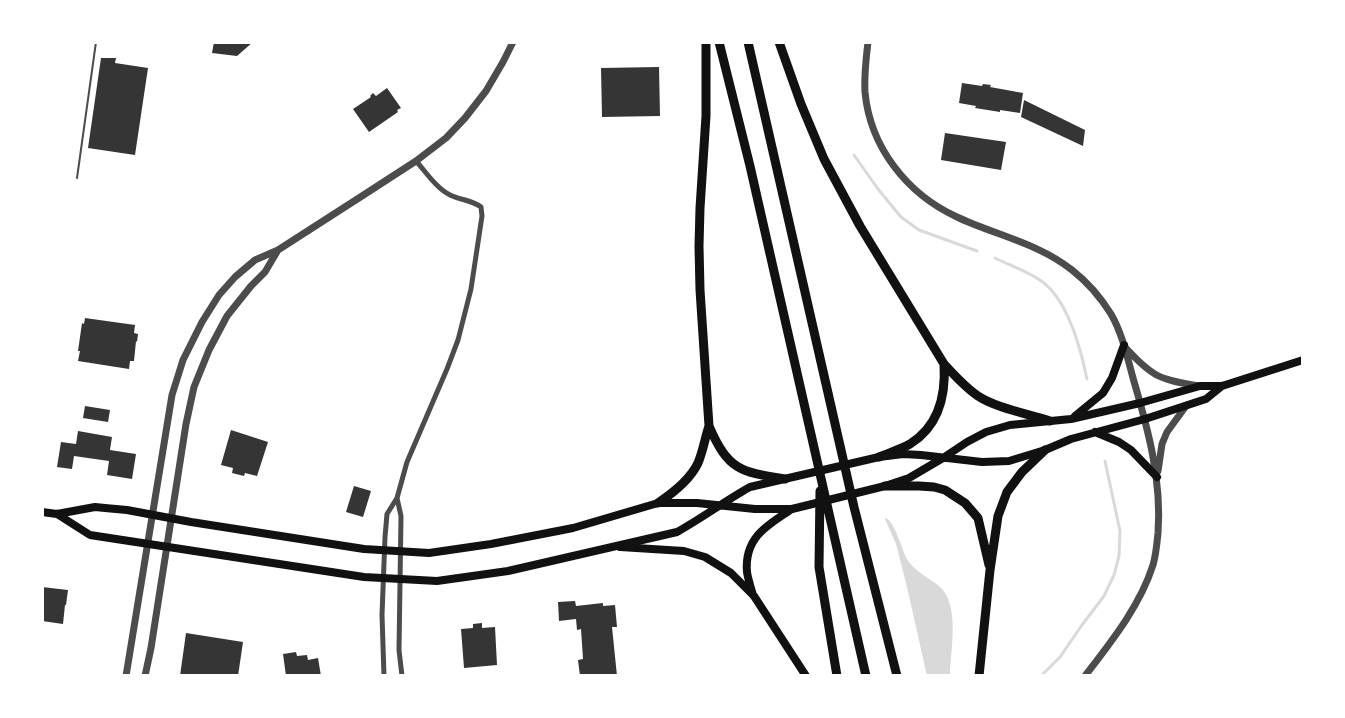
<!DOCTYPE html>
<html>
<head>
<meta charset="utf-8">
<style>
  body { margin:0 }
  #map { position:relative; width:1345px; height:718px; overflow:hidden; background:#fff; font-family:"Exo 2",sans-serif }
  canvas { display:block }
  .frame { position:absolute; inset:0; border:44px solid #fff; pointer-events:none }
</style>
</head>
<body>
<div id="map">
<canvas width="1345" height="718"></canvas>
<div class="frame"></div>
</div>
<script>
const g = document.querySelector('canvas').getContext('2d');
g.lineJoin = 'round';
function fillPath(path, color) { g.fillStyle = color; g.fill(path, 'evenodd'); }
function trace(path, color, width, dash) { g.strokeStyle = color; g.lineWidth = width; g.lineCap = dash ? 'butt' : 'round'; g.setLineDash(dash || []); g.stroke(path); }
fillPath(new Path2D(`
  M886 518C896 524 901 548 907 559 914 571 928 577 939 586 961 605 950 651 950 676H927L907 587 896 544 885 519Z`), '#d9d9d9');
trace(new Path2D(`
  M854 155 878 189 901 217 919 230 977 251
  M995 258C1011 266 1030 272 1044 283 1069 303 1081 350 1087 379
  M1041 676 1060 657 1082 625 1104 596 1114 575 1119 556 1120 531 1105 461`), '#d9d9d9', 3);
fillPath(new Path2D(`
  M214 42H253L237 56 212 53Z
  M101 58H116L115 63 148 68 135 155 88 148Z
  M659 67 660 116 602 117 601 68Z
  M962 83 982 86 983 84 991 85 990 87 1023 93 1020 113 1000 110V112L975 108 976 106 959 103Z
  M387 88 401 108 397 110 398 112 369 132 353 109 371 97 370 96 373 93 376 96Z
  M1024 100 1085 130 1083 146 1021 117Z
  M945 133 1006 142 1001 170 941 160Z
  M85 318 135 325 134 333 138 334 137 342 136 341 134 361H130L129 369 78 361 80 351H78L82 323 84 324Z
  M85 406 110 410 108 422 83 418Z
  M231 430 268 442 257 476 245 473 244 476 232 473 233 468 221 465Z
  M78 431 112 437 110 450 136 454 132 479 107 475 109 461 74 456 72 469 57 467 61 442 76 444Z
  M354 486 371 491 363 517 346 512Z
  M42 587 68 590 66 605H65L63 624 42 621Z
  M575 601 576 606 603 603V606L615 605 617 627H612L617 676H580L578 660 583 659 581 629 577 630 576 619 559 621 558 602Z
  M482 623V628L495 627 497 665 464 668 461 629 473 628V624Z
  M186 633 243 642 238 676H180Z
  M296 652 297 656 307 655 308 660 318 658 321 676H286L283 654Z`), '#353535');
trace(new Path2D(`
  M77 178 96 42`), '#4c4c4c', 2);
trace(new Path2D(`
  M397 498 401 516 399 650 402 676
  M384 676 382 615 385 537 387 514 397 498 407 462 447 369 458 340 471 289 482 216 481 207C472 200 460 200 450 195 436 188 426 172 416 161`), '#4c4c4c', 5);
trace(new Path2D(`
  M868 42C866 59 864 75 865 92 870 147 907 194 957 217 995 235 1038 243 1072 270 1086 281 1101 298 1111 314 1122 333 1127 356 1133 378 1148 429 1162 480 1158 533 1157 543 1156 555 1153 565 1140 606 1111 642 1085 676
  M1125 347C1152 377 1160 380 1200 386
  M1158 471 1162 444 1167 432 1186 406
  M126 676 172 395 183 360 202 322 219 295 235 277 255 260 278 250 362 196 416 161 446 138 465 118 486 91 503 62 513 42
  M145 676 151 648 186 424 194 387 209 350 227 316 251 286 265 272 278 250`), '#4c4c4c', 7);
trace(new Path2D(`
  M1140 403 1200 386H1222L1303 360
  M1145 419 1206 399 1222 386
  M620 547 684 551 705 557 731 573 754 596 806 676
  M753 595C751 588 748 579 747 572 744 538 767 525 792 509`), '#111', 8);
trace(new Path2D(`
  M1075 416 1103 393 1112 378 1124 345
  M1095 432 1119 442 1131 450 1157 477
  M42 512 57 514 95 507 105 508 127 510 191 522 364 549 429 553 491 544 573 528 658 503H697L755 509H792L885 486 909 478 943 458 967 442 986 432 1010 425 1071 419 1140 403
  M57 514 90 535 364 577 437 581 508 571 677 532C702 518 725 501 750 487L879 457 903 454 921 455 982 462 1009 461 1045 450 1071 439 1145 419`), '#111', 8);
trace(new Path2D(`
  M706 42V116L700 208 699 246 700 290 709 426C728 470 740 472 785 479
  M719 42 750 166 866 676
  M748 42 854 507 897 676
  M779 42 801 104 824 159 860 226 944 364C954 375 966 388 978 396 996 408 1029 414 1050 421
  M879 457C889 453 901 449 910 444 939 426 946 396 944 364
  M885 486H919L934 487 945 490 965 503 978 518 989 565
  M820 491 819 567 837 676
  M658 503C673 493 690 480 698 463 703 451 705 438 709 426
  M979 676 990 570 998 516 1007 492 1022 472 1045 450`), '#111', 9);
</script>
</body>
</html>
